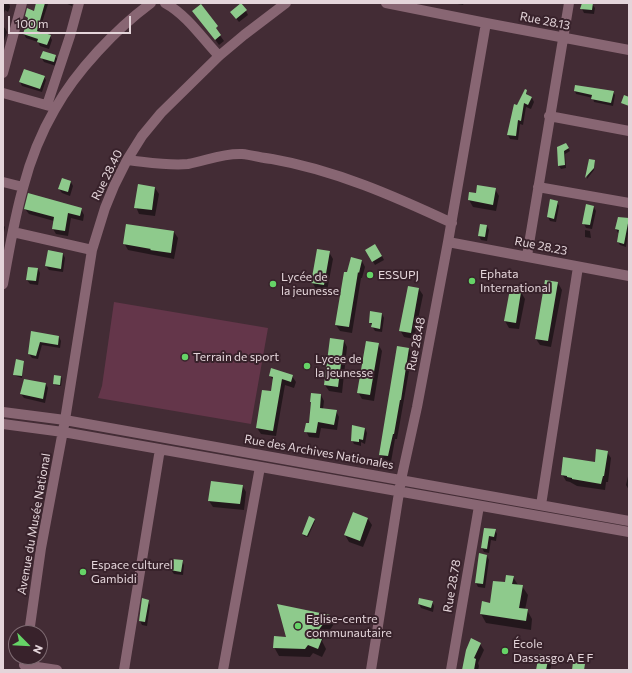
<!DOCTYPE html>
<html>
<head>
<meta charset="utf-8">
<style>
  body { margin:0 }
  #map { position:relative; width:632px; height:673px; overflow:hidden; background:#432c35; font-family:Commissioner,sans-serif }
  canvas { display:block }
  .frame { position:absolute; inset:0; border:4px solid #e4d5da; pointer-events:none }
  .north { position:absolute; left:8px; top:625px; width:40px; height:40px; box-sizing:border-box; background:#38222b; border:1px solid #7d6a71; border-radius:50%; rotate:114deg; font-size:11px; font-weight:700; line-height:16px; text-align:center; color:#e4d5da }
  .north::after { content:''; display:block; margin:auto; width:14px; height:18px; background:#66d467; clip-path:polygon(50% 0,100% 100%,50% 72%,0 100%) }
  .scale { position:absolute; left:8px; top:16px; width:123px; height:18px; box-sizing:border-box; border:2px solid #e4d5da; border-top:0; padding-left:5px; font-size:12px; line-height:14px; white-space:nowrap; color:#e4d5da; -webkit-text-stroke:3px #38222b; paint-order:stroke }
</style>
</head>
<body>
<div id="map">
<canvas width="632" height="673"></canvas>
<div class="frame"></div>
<div class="north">N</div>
<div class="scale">100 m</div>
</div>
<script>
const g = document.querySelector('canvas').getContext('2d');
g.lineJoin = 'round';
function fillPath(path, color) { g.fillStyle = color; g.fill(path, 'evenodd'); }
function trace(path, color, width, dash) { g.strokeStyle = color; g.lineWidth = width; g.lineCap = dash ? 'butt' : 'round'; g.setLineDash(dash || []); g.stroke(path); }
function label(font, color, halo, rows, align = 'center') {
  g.font = font + ' Commissioner,sans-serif'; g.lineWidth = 4; g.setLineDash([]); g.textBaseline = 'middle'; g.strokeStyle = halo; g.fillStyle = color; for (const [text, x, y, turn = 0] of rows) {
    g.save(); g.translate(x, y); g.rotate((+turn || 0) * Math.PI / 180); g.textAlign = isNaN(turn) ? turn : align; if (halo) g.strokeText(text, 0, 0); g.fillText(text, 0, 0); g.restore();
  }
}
fillPath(new Path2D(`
  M114 302 268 328 251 424 98 398 102 386Z`), '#64364a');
fillPath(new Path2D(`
  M3 3H9L10 7 8 12 5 10 3 16Z
  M38 3H47L48 4 39 32 50 36 52 40 49 49 40 46 38 42 26 38 24 34 29 21 26 16 35 12Z
  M65 3H73L72 6Z
  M452 3H464L463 5Z
  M583 3 592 4 595 8 594 14 584 13 582 9Z
  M246 11 248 15 239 22 234 16Z
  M3 27 5 28 7 32 3 44Z
  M214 27 224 41 219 45 209 31Z
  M55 56 58 60 56 66 44 62 41 57Z
  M44 77 46 80 42 92 22 86 20 82Z
  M526 91 528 97 532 98 534 102 531 109 526 107 523 125 520 124 518 140 510 139 508 135 518 106Z
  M575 91 613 92 615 95 613 106 594 102 593 98 576 94Z
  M566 144 570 151 565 154 566 168 561 169 559 166Z
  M589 160 594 161 595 163 594 170 587 179Z
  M71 182 73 186 70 196 62 193 59 189Z
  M155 188 159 194 155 216 139 214 136 207Z
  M495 189 499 196 496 211 473 207 469 200 476 194Z
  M557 202 559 206 556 222 550 221 548 217Z
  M594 207 596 211 592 229 586 228 584 224Z
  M25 209H81L84 215 83 221 71 218 68 236 56 234 53 229 54 221 29 214Z
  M628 219 629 227 626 247 620 245 618 242 620 233H618L616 229Z
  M3 225 5 227 3 237Z
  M487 226 489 230 487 241 481 240 479 236Z
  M585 230 590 231 591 238 585 237Z
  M174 232 178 238 174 259 128 250 124 243Z
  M366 250 382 256 384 260 375 265Z
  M329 252 333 259 327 291 316 289 312 282Z
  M63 254 65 258 63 272 49 270 46 266Z
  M352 258 362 261 365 267 362 278H361L352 333 340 331 336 325Z
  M38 269 40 273 38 285 30 284 27 280Z
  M558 283 562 290 551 347 540 345 536 339Z
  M419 289 423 295 414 339 404 337 400 330Z
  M521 292 525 299 519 329 509 328 505 321Z
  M382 314 384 318 382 332 375 331 370 323Z
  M32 333 59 337 61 341 60 348 42 345 38 359 32 358 29 354Z
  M344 341 347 347 342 393 329 391 325 385Z
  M378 344 382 351 374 401 362 399 358 392Z
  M409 349 412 354 397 439H395L391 462 383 460 380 455Z
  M23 362 24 363 22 378 16 376 14 375Z
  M270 376H292L296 382 294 388 285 385 276 436 261 434 257 428 272 392 274 381Z
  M61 377 62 379 61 386 55 385 54 383Z
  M46 384 48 388 45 403 24 398 21 394Z
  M321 395 324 401 323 409 336 411 339 417 337 430 321 428 319 438 309 437 306 431 310 424 312 404 311 401Z
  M365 428 367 433 365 444 361 442V446L354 444 352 440Z
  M607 452 611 458 608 482H606L605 490 577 486 570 482 566 481 562 474 595 463Z
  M629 472V490L626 485Z
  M242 485 246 492 244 510 213 507 209 501Z
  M353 513 368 519 372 525 363 547 349 542 345 535Z
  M314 520 315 521 308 537 304 536 303 534Z
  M485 529 495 530 497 534 496 541 491 540 489 553 484 552 482 548Z
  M487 556 489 560 485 588 478 587 476 583Z
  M182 561 184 565 183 575 174 574 171 570Z
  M513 577 518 585 522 586 528 595 525 610H527L532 619 531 630 486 623 481 614 483 603 490 604 506 583Z
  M148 601 150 605 147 626 142 625 140 621Z
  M432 602 434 606 433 612 421 608 419 604Z
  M279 606 329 616 334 624 322 641 326 649 322 657 313 653 310 657 279 656 274 647 288 638Z
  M480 644 484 650 478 663 479 666 478 670H463Z
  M548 657 552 663 550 670H537Z`), '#0007');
fillPath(new Path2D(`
  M36 3H45L37 31 51 35 47 45 37 42 38 39 23 34 28 18 25 16 27 8 34 11Z
  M241 3 247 10 236 19 230 12Z
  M582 3H593L592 10 580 9Z
  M201 4 218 26 216 28 221 35 215 40 192 11Z
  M43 51 56 55 54 62 40 58Z
  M24 69 45 76 40 89 19 82Z
  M575 85 614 91 611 103 591 99 592 95 574 91Z
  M525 89 527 90 526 94 532 97 528 105 524 103 521 121 518 120 516 136 507 135 514 104 517 105Z
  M624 95 629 97V106L621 103Z
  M566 143 569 148 564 151 565 165 558 166 557 147Z
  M589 159 595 160 594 168 585 178Z
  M62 178 71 181 68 192 58 189Z
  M138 184 155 187 152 210 134 208Z
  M477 185 496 188 493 205 468 200 469 192 476 193Z
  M28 193 82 208 80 216 68 213 65 231 52 229 54 217 24 209Z
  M550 199 558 201 554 219 547 217Z
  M586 204 594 206 590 225 582 224Z
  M618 217 629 218 624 244 617 242 619 230 615 229Z
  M126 224 174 231 171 253 150 250 151 249 123 244Z
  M480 224 487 225 485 237 478 236Z
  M375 244 382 256 372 262 365 250Z
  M317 249 330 251 324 285 311 283Z
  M48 250 63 253 61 269 45 266Z
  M351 257 362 260 359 273 358 272 349 327 335 325 344 272H347Z
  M28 267 38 268 36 281 26 280Z
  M545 280 558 282 548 341 535 339Z
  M408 286 419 288 411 333 399 331Z
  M510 289 521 292 516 323 504 321Z
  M370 311 382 313 380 329 371 327 372 323H369Z
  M31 331 59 336 58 345 40 342 36 356 28 354Z
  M330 338 344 340 338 387 324 385Z
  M366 341 379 343 370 395 357 393Z
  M397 346 409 348 401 400H400L394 434H393L388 456 379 455Z
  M16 359 24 361 22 376 13 375Z
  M271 368 293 375 291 382 282 379 273 431 256 428 262 390 271 391 273 377 269 376Z
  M54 375 61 376 60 385 53 384Z
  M24 379 46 383 43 399 20 394Z
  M311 393 321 394 320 408 337 410 334 425 318 422 316 433 304 432 306 423H309L311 402H310Z
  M352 425 365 428 363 440 359 439V442L351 441Z
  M596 449 608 451 604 476H603L601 484 572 479V478L567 477V476L561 475 563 457 595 462Z
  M211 481 243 485 240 504 208 501Z
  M353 512 368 518 360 541 344 535Z
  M309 516 315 519 307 536 302 534Z
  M484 528 496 529 494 537 489 536 487 549 481 548Z
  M479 553 487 555 483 584 475 583Z
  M172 559 183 560 181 572 170 570Z
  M506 575 514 576 512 584 523 585 519 608 528 609 526 621 480 614 482 601 490 603 493 581 505 582Z
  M142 598 149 600 145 622 139 621Z
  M419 598 433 601 431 608 418 604Z
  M277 604 330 615 314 636 322 639 318 649 308 645 305 649 273 648 274 636 286 637Z
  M471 638 481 643 474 658 476 659 474 670H462L466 650Z
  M539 654 549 656 546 670H536Z
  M573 662 585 664 584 670H572Z`), '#8eca8c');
trace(new Path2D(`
  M165 3C187 15 202 38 219 56
  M386 3 486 23 629 50
  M3 73 22 3
  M3 93 53 107
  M47 105 70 36 79 3
  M549 116 629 131
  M127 160C147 162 168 166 188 164 206 161 222 153 242 154 252 155 262 158 272 159 335 170 394 196 452 223
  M3 182 23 187
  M538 187 629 203
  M13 232 92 250
  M448 242 629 276
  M527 256 569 3
  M3 284C9 252 14 219 23 188 30 161 41 133 55 109 76 71 116 29 151 3
  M3 412 65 420 629 521
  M3 424 63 432 629 532
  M541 505 578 267
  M29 633 41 548 65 420 92 250 105 208 114 186 127 160 142 136 161 113 219 56 244 35 286 3
  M24 665 57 670
  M124 670 160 449
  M223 670 260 467
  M371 670 401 480 417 407 448 242 486 23
  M451 670 479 506`), '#886673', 10);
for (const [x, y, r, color] of [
  [370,275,4,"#66d467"],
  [472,281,4,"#66d467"],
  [273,284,4,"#66d467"],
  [185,357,4,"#66d467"],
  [307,366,4,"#66d467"],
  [83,572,4,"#66d467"],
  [298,626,4,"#66d467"],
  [505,651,4,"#66d467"]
]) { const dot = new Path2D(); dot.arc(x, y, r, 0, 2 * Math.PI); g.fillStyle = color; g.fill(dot); trace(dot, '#38222b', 1.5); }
label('12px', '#e4d5da', '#38222b', [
  ["Rue 28.13",545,21,11],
  ["Rue 28.40",107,175,-64],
  ["Rue 28.23",541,246,11],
  ["Rue 28.48",416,344,-79],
  ["Rue des Archives Nationales",319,452,10],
  ["Avenue du Musée National",34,524,-80],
  ["Rue 28.78",452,586,-80]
]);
label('12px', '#e4d5da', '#38222b', [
  ["Ephata",480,274],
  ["International",480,288],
  ["ESSUPJ",378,275],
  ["Lycée de",281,277],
  ["la jeunesse",281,291],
  ["Terrain de sport",193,357],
  ["Lycee de",315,359],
  ["la jeunesse",315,373],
  ["Espace culturel",91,565],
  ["Gambidi",91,579],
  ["Eglise-centre",306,619],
  ["communautaire",306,633],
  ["École",513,644],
  ["Dassasgo A E F",513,658]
], 'left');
</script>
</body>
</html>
